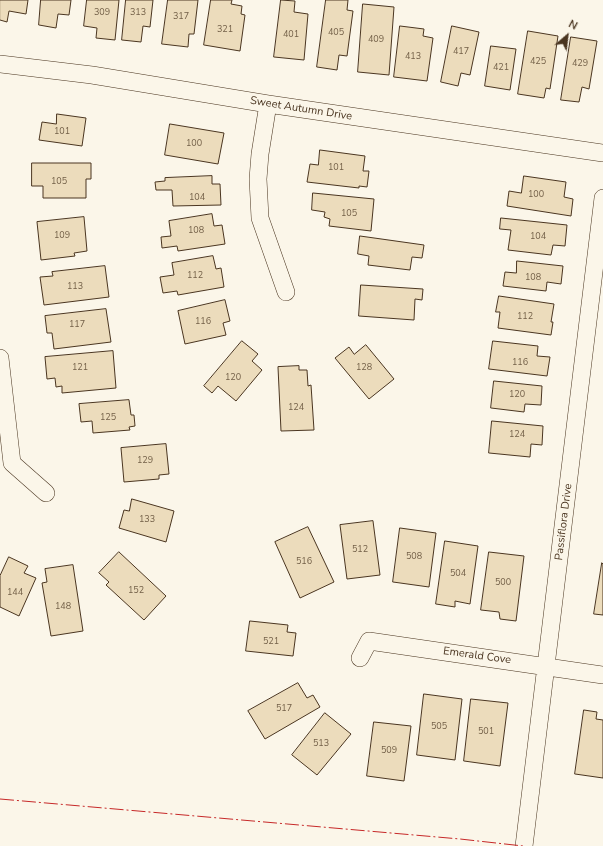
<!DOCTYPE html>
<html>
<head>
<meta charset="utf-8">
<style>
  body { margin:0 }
  #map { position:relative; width:603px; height:846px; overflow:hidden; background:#fbf6e9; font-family:"Nunito Sans",sans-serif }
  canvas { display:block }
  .north { position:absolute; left:547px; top:16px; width:40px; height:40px; -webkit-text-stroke:3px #fbf6e9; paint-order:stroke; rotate:28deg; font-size:11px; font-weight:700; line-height:16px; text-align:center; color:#4a3520 }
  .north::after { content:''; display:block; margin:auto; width:14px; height:18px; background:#4a3520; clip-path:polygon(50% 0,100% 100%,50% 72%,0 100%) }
</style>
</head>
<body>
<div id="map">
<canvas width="603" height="846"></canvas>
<div class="north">N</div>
</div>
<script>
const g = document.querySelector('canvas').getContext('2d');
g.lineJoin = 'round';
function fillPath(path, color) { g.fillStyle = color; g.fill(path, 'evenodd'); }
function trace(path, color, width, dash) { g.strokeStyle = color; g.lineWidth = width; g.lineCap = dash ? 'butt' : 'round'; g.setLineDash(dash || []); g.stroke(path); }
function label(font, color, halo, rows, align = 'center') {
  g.font = font + ' "Nunito Sans",sans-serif'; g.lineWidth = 3; g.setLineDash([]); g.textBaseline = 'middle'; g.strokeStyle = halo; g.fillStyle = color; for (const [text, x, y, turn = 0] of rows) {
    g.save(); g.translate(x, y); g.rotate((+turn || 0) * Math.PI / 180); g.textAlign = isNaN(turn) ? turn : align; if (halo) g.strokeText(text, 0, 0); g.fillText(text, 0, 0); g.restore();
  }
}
const building = new Path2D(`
  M0 0H28L26 14 9 11 7 22 0 20Z
  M41 0H71L69 15 58 14 56 28 39 25Z
  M87 0H119L115 40 96 38 97 28 84 26Z
  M126 0H153L150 27 143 26 141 42 122 40Z
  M168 0H198L194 34H189L188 47 162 44Z
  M211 0H232L231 4 242 6 241 14 245 15 240 51 204 45Z
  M281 0 295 1 294 12 308 14 304 60 274 57Z
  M326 0H348L347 10 353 11 347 56 339 55 337 70 317 67Z
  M363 4 394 7 389 75 358 72Z
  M400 26 424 29 423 36 433 38 427 81 394 77Z
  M452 26 479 32 470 75 461 73 458 86 441 82Z
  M528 31 558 36 550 89 546 88 544 98 518 94Z
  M571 37 597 41 589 89 582 87 579 102 561 100Z
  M491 46 516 49 510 90 485 86Z
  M57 114 86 118 82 146 39 140 42 122 56 124Z
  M170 124 224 133 218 164 165 155Z
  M320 150 365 156 363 171H369L367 187 359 186V188L307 182 310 164 318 165Z
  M32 163H91V179H86V198H43V186H32Z
  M212 176V184H220L221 205 173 206 172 190H156L155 182 165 181V178Z
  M524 176 566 182 564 197 573 199 571 216 507 206 509 191 521 193Z
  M313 193 374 199 371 231 329 226 330 219 324 217 325 212 312 210Z
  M212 214 214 226 222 225 225 244 178 251 177 246 162 248 161 237 171 236 169 221Z
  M84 217 87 251 74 253 75 256 41 260 37 222Z
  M501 218 567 225 565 246 553 245 551 255 508 250 511 230 500 229Z
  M360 236 424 245 422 258 412 257 410 270 368 265 369 256 358 254Z
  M213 256 216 269 221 268 224 287 178 295 177 291 163 293 160 277 174 275 172 263Z
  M517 261 563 266 561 284 547 282 546 291 503 286 505 272 516 273Z
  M105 266 109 297 44 305 40 277 53 276 52 272Z
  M361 285 423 289 422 300 415 299 414 320 359 316Z
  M499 296 554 304 551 322H553L551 335 498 328 500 312H496Z
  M225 300 230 321 223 323 226 335 185 344 178 311Z
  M106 309 111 342 54 349 52 333H47L45 316Z
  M242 341 258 354 252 361 262 370 236 401 218 386 212 393 204 386Z
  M493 341 538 346 537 356 550 357 547 376 489 369Z
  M366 345 394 379 369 399 335 358 349 347 354 354Z
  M113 351 116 388 62 393V386L56 387 55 378 47 379 45 357Z
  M299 366V370H307L308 386 311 385 314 430 281 431 278 367Z
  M494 381 542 386 541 405 525 404 524 412 491 408Z
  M129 400 131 415H134L135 426 129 427 130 430 93 433 92 421 81 422 79 404Z
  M492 421 543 426 542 445 531 444 530 457 489 453Z
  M166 444 169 474 159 475V479L124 482 121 448Z
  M132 499 174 511 166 542 119 528 124 510 129 511Z
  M373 521 380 575 347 579 340 525Z
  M308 527 334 582 300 598 275 542Z
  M400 528 436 533 429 587 393 582Z
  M445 541 478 546 470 604 455 601V607L436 604Z
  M119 552 166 596 144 620 106 585 109 582 99 573Z
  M489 552 524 556 516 621 500 619 499 612 481 610Z
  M9 557 28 566 24 573 36 578 19 616 0 607V576Z
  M602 563 603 564V615L594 614Z
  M73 565 83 631 51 636 42 583 47 582 45 569Z
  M250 621 288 625 287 632 296 633 293 656 246 651Z
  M298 683 307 698 313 695 320 707 265 739 248 711Z
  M424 694 462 699 455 760 417 755Z
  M471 699 508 703 500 766 464 761Z
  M584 710 597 712 596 719 603 720V778L575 774Z
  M325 713 351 734 317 775 292 755Z
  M374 722 411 726 404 781 367 776Z`);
fillPath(building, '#ecdcbc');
trace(building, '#4a3520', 1);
const minor = new Path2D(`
  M0 64 92 75 268 104 603 153
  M268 104 260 154 258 179 260 218 286 292
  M0 358 12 463 46 493
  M360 658 369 641 603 675
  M524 846 603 198`);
trace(minor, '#4a3520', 18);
trace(minor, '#fbf6e9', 17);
trace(new Path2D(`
  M0 799 460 839 523 846`), '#c62828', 1, [14, 3, 2, 3]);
label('9px', '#725f47', null, [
  ["309",102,13],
  ["313",138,13],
  ["317",181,17],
  ["321",225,30],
  ["405",336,33],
  ["401",291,35],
  ["409",376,40],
  ["417",461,52],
  ["413",413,57],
  ["425",538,62],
  ["429",580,64],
  ["421",501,68],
  ["101",62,132],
  ["100",194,144],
  ["101",336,168],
  ["105",59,182],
  ["100",536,195],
  ["104",197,198],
  ["105",349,214],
  ["108",196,231],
  ["109",62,236],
  ["104",538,237],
  ["112",195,276],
  ["108",533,278],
  ["113",75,287],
  ["112",525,317],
  ["116",203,322],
  ["117",77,325],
  ["116",520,363],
  ["121",80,368],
  ["128",364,368],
  ["120",233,378],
  ["120",517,395],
  ["124",296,408],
  ["125",108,418],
  ["124",517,435],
  ["129",145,461],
  ["133",147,520],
  ["512",360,550],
  ["508",414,557],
  ["516",304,562],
  ["504",458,574],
  ["500",503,583],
  ["152",136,591],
  ["144",15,593],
  ["148",63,607],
  ["521",271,642],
  ["517",284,709],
  ["505",439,727],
  ["501",486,732],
  ["513",321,744],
  ["509",389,751]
]);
label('11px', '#4a3520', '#fbf6e9', [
  ["Sweet Autumn Drive",301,109,9],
  ["Passiflora Drive",564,522,-83],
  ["Emerald Cove",477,656,8]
]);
</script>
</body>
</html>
